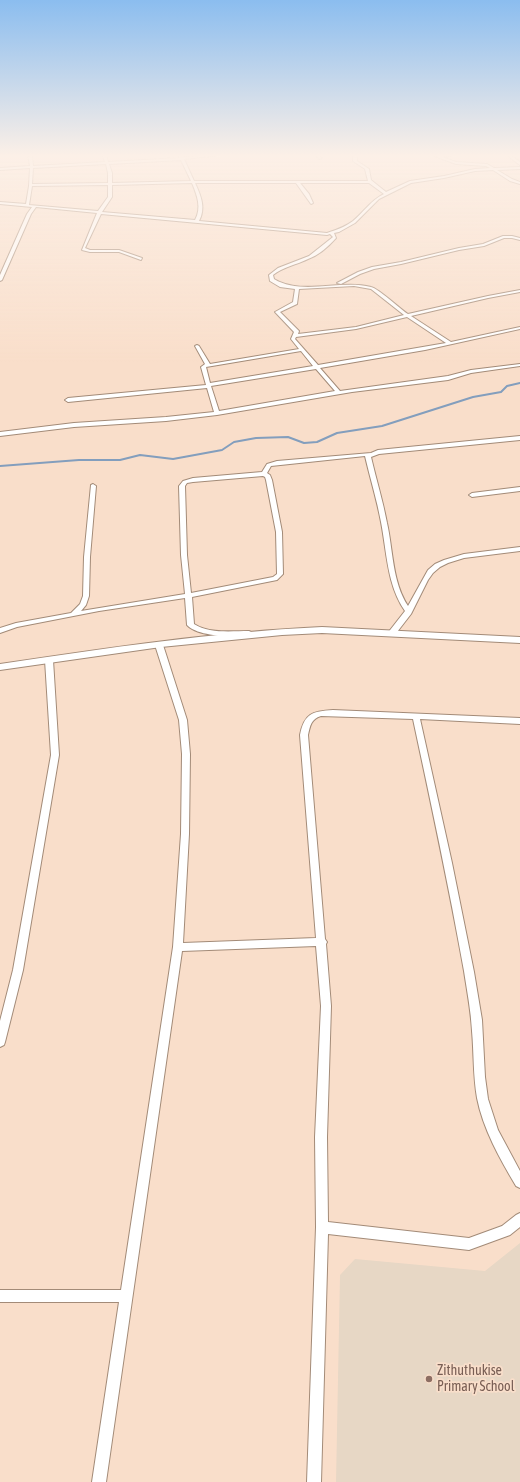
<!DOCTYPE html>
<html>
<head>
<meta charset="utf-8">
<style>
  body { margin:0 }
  canvas { display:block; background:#f9deca }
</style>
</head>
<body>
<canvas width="520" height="1482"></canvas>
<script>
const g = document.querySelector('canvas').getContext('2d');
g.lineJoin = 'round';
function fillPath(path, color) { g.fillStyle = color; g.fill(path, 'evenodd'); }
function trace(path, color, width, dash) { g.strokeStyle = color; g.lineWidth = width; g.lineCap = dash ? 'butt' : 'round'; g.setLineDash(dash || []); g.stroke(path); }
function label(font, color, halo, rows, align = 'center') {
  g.font = font + ' "Asap Condensed",sans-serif'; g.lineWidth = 3.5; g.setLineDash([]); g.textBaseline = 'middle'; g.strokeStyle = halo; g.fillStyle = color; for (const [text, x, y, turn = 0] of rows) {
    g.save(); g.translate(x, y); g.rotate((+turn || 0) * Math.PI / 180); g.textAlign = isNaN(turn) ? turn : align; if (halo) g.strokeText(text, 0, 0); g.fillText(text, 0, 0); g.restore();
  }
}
fillPath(new Path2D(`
  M520 1243V1482H336L340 1275 355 1259 485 1271Z`), '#e7d7c5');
trace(new Path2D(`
  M0 466 79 460H120L140 455 173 459 222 450 234 442 256 438 288 437 304 443 317 442 337 433 382 426 473 397 501 392 507 386 520 383`), '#839ebd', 2);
const street = new Path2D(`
  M28 154H32L33 166 105 162 102 154H106L108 162 179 158V154H183V157L230 154 184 159 194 181H368L365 169 353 161V154H357V161L369 169 371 180 386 192 410 181 444 176 475 169 490 168 486 166 456 164 429 154 439 156 463 154 442 157 456 162 487 164 494 168 520 167V169L497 170 512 179 520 182V184L510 181 493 170 475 171 444 178 411 183 379 199 355 223 339 232 334 233 336 238C329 246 319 255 308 259 296 265 283 267 273 275L274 279C302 296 340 279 371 287 378 288 400 309 408 314L488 296 520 290V292L488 298 411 316 451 342 520 327V329L425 350 320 368 340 391 448 376 471 370 520 364V366L471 373 448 380 352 392 217 415 166 421 74 427 0 436V432L74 423 166 417 214 412 207 388 68 402 65 400 68 398 206 385 201 367 205 364 195 346 197 345 199 346 210 364 299 349 291 339 294 332 275 312 293 302 295 289 280 287 270 281 269 275 278 268 309 256 333 237 330 234 327 235 101 214 85 248 90 250H119L142 258 141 260 119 252H90L82 250 97 213 36 207 31 214 2 280 0 281V275L27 214 32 207 0 204V202L26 204 29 186 30 168 0 170V168L30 166ZM181 160 191 181 112 183V173L109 164ZM106 164 108 173V183L32 184 33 168ZM192 183C197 195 202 208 195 220L102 212 112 197V185ZM195 183H296L311 204 313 203 309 194 300 183H369L384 194C371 200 364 212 353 221 345 227 336 230 327 233L199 221C206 208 201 196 195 183ZM108 185V197L98 211 29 205 32 186ZM354 286 371 289 404 315 356 327 298 334 299 331 280 312 297 304 299 289ZM407 317 446 343 318 365 295 339 296 337 356 329ZM301 351 313 366 210 383 206 367ZM316 369 335 391 219 411 211 386Z
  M314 154H318L322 158 319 159Z
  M505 154H509L520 162V165Z
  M503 236H512L520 238V240L512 238H504L484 246 459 250 401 264 374 269 360 274 341 284 337 283 358 272 372 267 401 262 459 248 483 244Z
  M520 436V440L379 454 371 457C376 479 383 501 387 523 393 549 392 582 408 606L428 570 435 564 444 560 464 554 520 547V551L464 558 448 563 440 567 433 573 428 580 411 614 394 636H391L387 634 405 611C387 585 387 553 381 522 377 500 370 478 365 456L271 466 267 473 270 475 272 480 282 532 283 574 277 580 192 597 194 624C209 634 232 631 249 631L253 633 252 635C237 638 198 637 187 625L185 598 99 611 17 627 0 633V628L16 623 71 613 80 604 83 596 84 557 91 485 93 484 96 486 90 557 89 596 86 605 81 611 185 594 181 555 179 486 183 481 193 478 262 472 267 464 277 461 371 453 378 450ZM263 476 265 477 266 480 276 532 277 574 273 577 191 593 187 555 185 486 187 483 193 482Z
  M520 487V491L472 497 469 495 472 493Z
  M156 643H159L163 645 187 720 190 754 189 834 183 943 316 938 300 735C304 714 312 711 333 710L520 718V724L420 719 452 863 474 972 482 1020 485 1077 488 1099 498 1130 520 1171V1188L516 1186C500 1159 483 1129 477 1098 473 1076 474 1053 472 1031 471 1011 467 991 464 971 449 887 431 803 413 719L321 716C311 719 310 726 308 735L325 939 327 942 326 944 331 1006 327 1137 328 1222 469 1238 502 1226 516 1215 520 1213V1227L510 1235 469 1250 328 1234 321 1482H307L316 1227 315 1137 321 1006 316 946 182 951 106 1482H92L119 1302H0V1290H121L173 947 181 834 182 754 179 720 155 645Z
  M46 658H49L53 660 59 755 23 970 5 1042 4 1045 0 1047V1021L13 970 51 755 45 660Z`);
const secondary = new Path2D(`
  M322 627 520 637V643L322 633 282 635 161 647 0 670V664C107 648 214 632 322 627Z`);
trace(street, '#a38b78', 2);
trace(secondary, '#a38b78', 2);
fillPath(street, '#fff');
fillPath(secondary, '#fff');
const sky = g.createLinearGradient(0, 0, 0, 362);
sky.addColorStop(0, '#8bbdef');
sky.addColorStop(0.43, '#fcf0e7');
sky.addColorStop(1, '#fcf0e700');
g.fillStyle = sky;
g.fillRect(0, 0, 520, 362);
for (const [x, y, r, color] of [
  [429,1379,4,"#8d6e63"]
]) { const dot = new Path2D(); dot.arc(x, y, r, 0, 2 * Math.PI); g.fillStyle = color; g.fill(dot); trace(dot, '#f9deca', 1.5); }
label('14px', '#785e54', '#f9deca', [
  ["Zithuthukise",437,1371],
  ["Primary School",437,1387]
], 'left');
</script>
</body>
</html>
